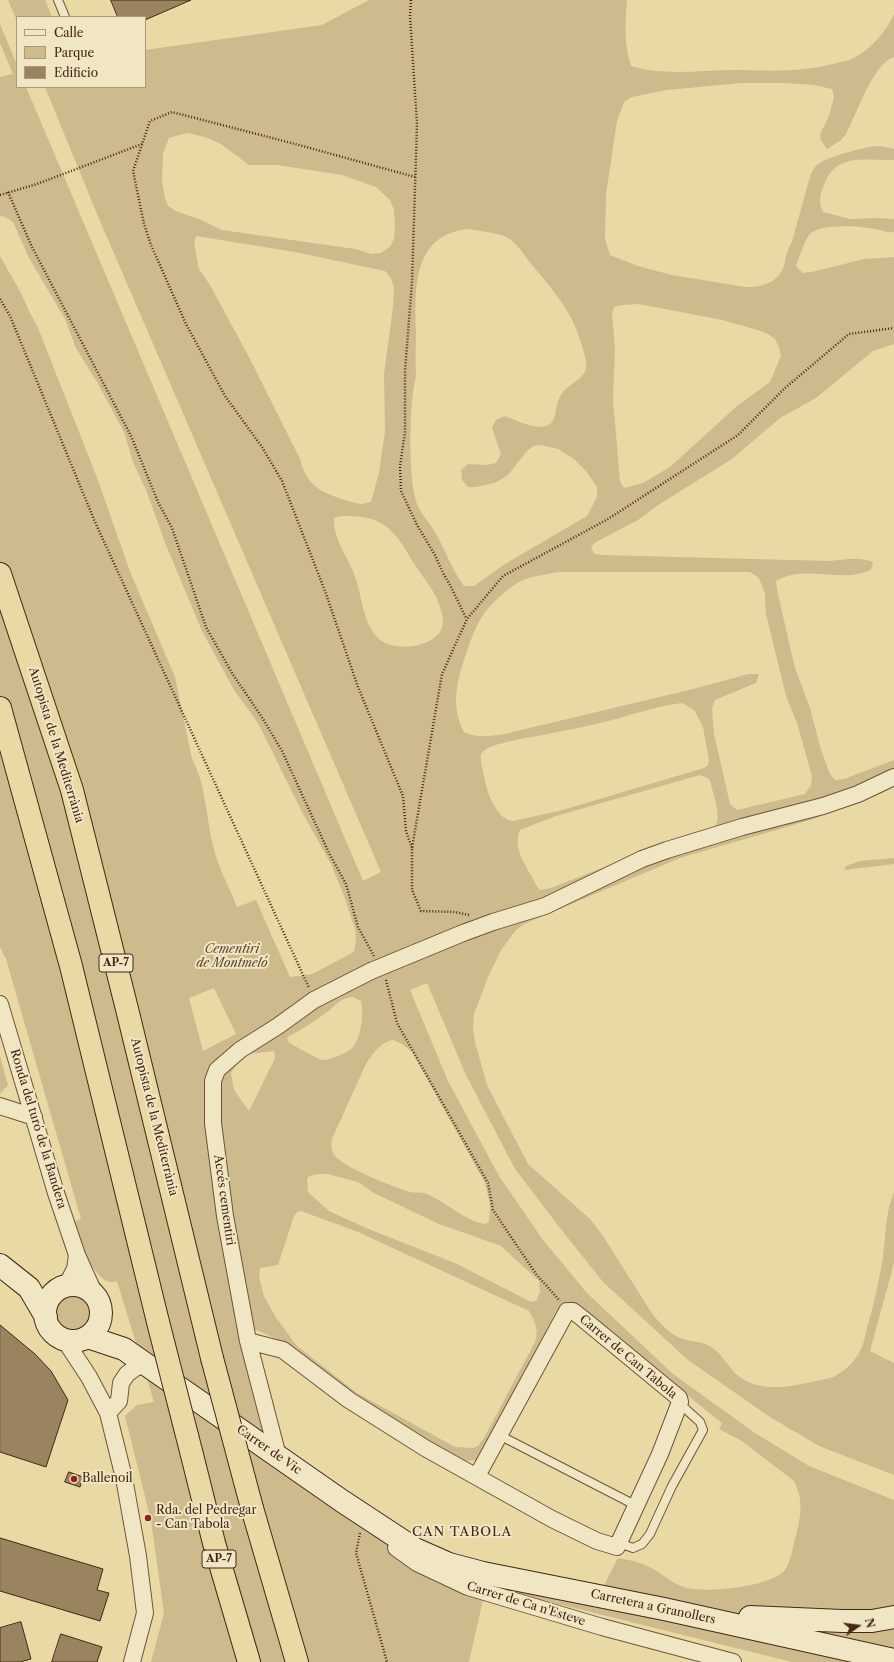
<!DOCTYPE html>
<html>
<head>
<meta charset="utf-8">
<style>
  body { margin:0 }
  #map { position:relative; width:894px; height:1662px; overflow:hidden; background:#e9d9a5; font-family:"Libre Caslon Text",serif }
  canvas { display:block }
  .legend { position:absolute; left:16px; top:16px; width:130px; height:72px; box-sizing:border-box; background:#f1e6c4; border:1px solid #ac9a7e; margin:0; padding:5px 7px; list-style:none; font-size:12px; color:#442715 }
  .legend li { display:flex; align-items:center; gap:8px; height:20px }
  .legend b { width:20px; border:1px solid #ac9a7e }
  .north { position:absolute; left:838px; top:1606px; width:40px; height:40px; -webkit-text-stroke:3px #f1e6c4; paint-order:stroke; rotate:76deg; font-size:11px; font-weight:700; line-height:16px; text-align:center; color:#442715 }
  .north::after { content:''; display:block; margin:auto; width:14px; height:18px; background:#442715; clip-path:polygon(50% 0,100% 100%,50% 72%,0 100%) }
</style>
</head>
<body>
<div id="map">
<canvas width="894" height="1662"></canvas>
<ul class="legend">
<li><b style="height:5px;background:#f1e6c4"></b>Calle</li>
<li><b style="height:11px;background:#cdbb8d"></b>Parque</li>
<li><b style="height:11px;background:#9a8460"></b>Edificio</li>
</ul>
<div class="north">N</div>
</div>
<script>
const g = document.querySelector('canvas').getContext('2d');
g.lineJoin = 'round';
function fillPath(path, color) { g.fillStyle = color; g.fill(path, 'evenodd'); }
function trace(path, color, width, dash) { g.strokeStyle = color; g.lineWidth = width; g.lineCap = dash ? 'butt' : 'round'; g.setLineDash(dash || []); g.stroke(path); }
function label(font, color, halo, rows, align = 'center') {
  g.font = font + ' "Libre Caslon Text",serif'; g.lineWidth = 4; g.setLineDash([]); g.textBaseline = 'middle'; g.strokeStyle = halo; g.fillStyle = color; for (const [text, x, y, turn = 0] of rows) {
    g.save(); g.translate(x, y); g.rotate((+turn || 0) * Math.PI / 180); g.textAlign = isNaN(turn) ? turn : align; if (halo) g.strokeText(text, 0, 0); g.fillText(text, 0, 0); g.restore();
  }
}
fillPath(new Path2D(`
  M8 0H45L52 17H17V21Z
  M369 0H627C625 21 624 45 631 66 667 77 705 69 743 70 776 71 800 72 833 64 840 62 848 61 854 58 871 49 886 32 894 14V57C874 62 856 115 846 134L841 140 827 149 821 140 820 134 829 116 834 97 832 89 814 85 786 83H741L667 90 632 97 624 102 617 121 606 194 605 239 610 255 638 266 672 275 745 287C761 288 778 283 784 266 786 257 787 249 792 242L809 180C811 174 813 168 818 164 827 157 867 146 879 146 884 146 889 148 894 149V160C865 161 836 152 824 185 820 195 818 202 823 212L850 219 878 218 894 219V232C885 233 878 229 870 228 856 226 819 223 809 235 803 244 800 256 796 266L803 273 811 272 865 259 894 257V344L873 351 816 398 780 418 732 459 658 505 638 520 598 541 591 546 594 554 602 555 828 561C843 560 858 556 873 562L871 570C865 572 859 574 853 575 829 577 798 567 776 581L777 590 795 668 810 708 821 750 830 774 835 780 844 779 894 760V783L814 819 680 858 524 924 516 930 501 950 488 977 474 1014 473 1028 475 1042 487 1085 528 1164 590 1219 603 1236 653 1315C660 1323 670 1334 680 1338 692 1343 704 1340 714 1349 723 1356 728 1366 736 1374 756 1392 787 1388 811 1382 821 1380 832 1379 840 1373 848 1368 856 1359 860 1351 864 1344 865 1335 867 1328 874 1304 879 1281 883 1257 886 1235 885 1213 894 1192V1263L870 1351 894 1363V1475L819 1446 770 1417 688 1360 603 1282 560 1228 515 1169 466 1075 427 983 410 990 448 1081 499 1176 543 1240 587 1293 673 1374 755 1433 809 1466 894 1500V1662H792L486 1586 469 1662H151L164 1613 151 1521 125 1416 137 1405 154 1402 117 1281C95 1290 80 1238 73 1222L81 1219 6 959 0 947V256L21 293 29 311 38 328 96 475 131 574 175 677 192 759C206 785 206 816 213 845 218 868 229 886 237 907L256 900 290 977 312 974 354 952 356 939 355 929 344 896 331 864 303 814 258 723 234 690 202 631 166 545 146 490 133 462 124 432 97 382 76 348 65 319 29 258 13 222 5 217 0 216V77L13 74 0 43V24L17 65V87H26L363 881 381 872 97 214 45 87H145V50L322 25ZM187 133 205 137 221 144 249 165H277L342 175 376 187 390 200 394 210 395 229 394 239 390 247 381 253 372 254 355 249 222 230 201 220 176 211 168 206 165 198 162 181 163 154 169 138ZM467 229C480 231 494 232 506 237 518 243 525 257 533 266 556 294 573 312 583 349 584 354 587 361 586 367 585 380 567 384 561 395 556 403 557 410 554 418 548 437 516 420 505 416L496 420 492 428 501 454 496 463 487 465 468 464 461 470 462 480 468 487H476L494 483 502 479 509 474 526 452 533 446 541 445 558 449 574 459 586 471 597 487V497L587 516 505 564 474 586H464C453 572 445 549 435 532 429 522 419 512 416 501 408 476 409 401 416 376 415 361 416 347 416 332 415 289 412 236 467 229ZM196 236 295 252 385 271 391 278 394 288 393 307 384 374 385 432 379 473 371 502C368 502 364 504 361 504 351 503 322 493 315 486 307 479 303 470 300 459L250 359 210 285 199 269 194 243ZM639 304 722 320 758 330 768 334 775 339 779 347 781 356 770 382 737 406 670 467 643 483 624 488 620 481 613 400 615 348 612 314 614 307 622 305ZM342 516C382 515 394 528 413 562 425 581 441 596 443 621 444 647 393 655 377 637 361 619 362 592 353 571 346 554 333 538 334 518ZM558 572H750L759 578 765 594 766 614 786 696 797 723 812 776 811 785 805 794 737 810 730 804 714 734 712 708 715 700 756 683 759 674H749L689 690 500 735C487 736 476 738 464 732 450 705 457 681 466 654 471 639 476 625 485 612 491 604 508 589 517 583 528 576 545 575 558 572ZM682 703 694 710 699 719 703 727 709 760 708 765 704 768 559 811 513 821C502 821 493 805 489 795 487 789 479 759 481 754 485 746 507 742 515 740 546 734 577 729 608 721 632 715 656 706 682 703ZM700 775 709 779 711 784C713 795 722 816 715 827L689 834 551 888 540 890C536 886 535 882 532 877 525 864 512 846 520 830L556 816ZM214 988 236 1034 203 1051 189 998ZM353 997 361 1001C364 1013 361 1041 351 1049 343 1055 330 1060 321 1060L289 1043 287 1038 289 1036C299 1032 317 1019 326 1013 335 1006 341 997 353 997ZM393 1040 402 1044 412 1052 485 1183 490 1204 489 1222 484 1224C462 1219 448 1203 427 1194 420 1191 413 1194 407 1191 391 1186 345 1168 335 1156 331 1151 331 1145 332 1139L365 1066C371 1056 380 1042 393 1040ZM274 1051 275 1058 249 1111 234 1090 231 1073 242 1055ZM318 1174H327L358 1182 374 1193 439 1224 501 1246 539 1281 540 1292 536 1301 531 1302 455 1263 366 1228 329 1211 308 1192 307 1179 309 1176ZM301 1211 358 1232 529 1311C535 1321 539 1330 535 1342L484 1438 478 1446 473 1448 455 1447 357 1393 296 1345 275 1316 264 1296 259 1277 260 1268 278 1265 294 1216 297 1212ZM571 1302 722 1423 719 1429 742 1441 794 1481C805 1502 800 1521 794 1543 792 1552 790 1564 784 1571 769 1587 708 1593 687 1588 671 1584 660 1571 645 1565 637 1561 627 1560 618 1558L601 1591 485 1567 420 1546 284 1450 254 1329 277 1339 352 1398 463 1461 480 1460 557 1309Z
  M894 858V864L844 870 846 866 860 861Z
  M0 1056 8 1085 0 1094Z
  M53 1314a20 20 0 1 1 40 0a20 20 0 1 1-40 0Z`), '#cdbb8d');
const building = new Path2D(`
  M111 0H191L145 20V17H118Z
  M0 1325 35 1354 51 1371 68 1400 46 1467 0 1452Z
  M69 1472 83 1477 80 1487 65 1482Z
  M0 1538 103 1569 97 1590 109 1593 100 1621 0 1591Z
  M21 1622 31 1659 20 1662H0V1628Z
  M61 1634 102 1647 97 1662H52Z`);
fillPath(building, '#9a8460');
trace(building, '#442715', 1);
const lane = new Path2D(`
  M58 0 65 17
  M499 1435 635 1505
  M619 1543 633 1548 642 1544 650 1534 672 1486 703 1430 700 1422 679 1403`);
const street = new Path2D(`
  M463 933 493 922 545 906 642 859 667 850 742 827 823 806 858 794 894 777
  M0 1004 56 1193 77 1255 95 1295
  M0 1106 34 1117
  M66 1286 75 1269 77 1255
  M64 1339 89 1377 108 1413 124 1478 138 1556 145 1613 132 1662
  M248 1341 283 1350 349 1400 425 1448 552 1519 597 1541 617 1547 660 1454 680 1402 679 1398 582 1318 573 1311H567L477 1476
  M108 1413 119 1401 121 1383 127 1374 135 1368 146 1364
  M278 1456 248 1341 225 1216 213 1123V1081L217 1070 240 1050 278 1026 314 1000 371 971
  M396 1548 417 1563 468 1587 602 1627 733 1662`);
const secondary = new Path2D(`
  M0 1265 29 1288 46 1317
  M45 1313a28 28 0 1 1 56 0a28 28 0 1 1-56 0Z
  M88 1337 124 1349 131 1354 342 1501 415 1549 449 1564 483 1573 664 1609 894 1660
  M750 1617 842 1621H872L894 1617`);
const highway = new Path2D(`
  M0 574 72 790 127 1009 212 1358
  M0 708 71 966 158 1322
  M192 1455 214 1543 249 1662
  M252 1508 297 1662`);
trace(lane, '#6d5439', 10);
trace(street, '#6d5439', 18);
trace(secondary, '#442715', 24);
trace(highway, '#442715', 24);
trace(new Path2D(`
  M411 0 410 16 417 124 412 282 405 371V432L400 466 401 491 417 525 435 555 443 573 450 585 466 618
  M8 192 32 247 131 436 158 502 172 528 206 627 232 673 263 719 282 751 329 853 346 884 358 927 374 956
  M0 195 37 184 142 144
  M0 299 10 316 95 522 309 988
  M412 848 406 831 403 796 358 687 325 591 282 481 262 447 225 396 186 324 151 245 144 224 133 171 150 121 172 112 299 145 415 177
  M469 915 455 912 421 911 412 890V848L442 674 467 619 503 576 608 519 738 435 785 388 849 334 894 328
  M386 980 397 1023 488 1183 493 1210 536 1274 560 1301
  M360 1533 356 1553 387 1662`), '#442715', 2.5, [1, 2]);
trace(lane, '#f1e6c4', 8);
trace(street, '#f1e6c4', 16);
trace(secondary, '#f1e6c4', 22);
trace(highway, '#e9d9a5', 22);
const streetBridge = new Path2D(`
  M371 971 463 933`);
const highwayBridge = new Path2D(`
  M158 1322 192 1455
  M212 1358 252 1508`);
trace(streetBridge, '#6d5439', 18, []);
trace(highwayBridge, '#442715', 24, []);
trace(streetBridge, '#f1e6c4', 16);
trace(highwayBridge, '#e9d9a5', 22);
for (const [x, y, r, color] of [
  [74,1479,4,"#8f2418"],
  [148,1518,4,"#8f2418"]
]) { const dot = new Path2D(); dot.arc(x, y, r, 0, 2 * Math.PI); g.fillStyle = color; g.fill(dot); trace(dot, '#f1e6c4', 1.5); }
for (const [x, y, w] of [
  [116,963,34],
  [219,1559,34]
]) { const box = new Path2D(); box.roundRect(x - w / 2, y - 9, w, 18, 3); g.fillStyle = '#f1e6c4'; g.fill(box); trace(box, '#442715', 1); }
label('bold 11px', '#442715', null, [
  ["AP-7",116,963],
  ["AP-7",219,1559]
]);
label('12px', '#442715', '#f1e6c4', [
  ["Autopista de la Mediterrània",56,745,73],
  ["Autopista de la Mediterrània",154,1117,76],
  ["Ronda del turó de la Bandera",38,1129,73],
  ["Accés cementiri",224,1200,82],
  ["Carrer de Can Tabola",628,1357,40],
  ["Carrer de Vic",269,1450,35],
  ["Carrer de Ca n'Esteve",526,1604,17],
  ["Carretera a Granollers",653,1607,12]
]);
label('italic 12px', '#5f452d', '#f1e6c4', [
  ["Cementiri",232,950],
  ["de Montmeló",232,964]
]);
label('12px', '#442715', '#f1e6c4', [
  ["Ballenoil",82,1479],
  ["Rda. del Pedregar",156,1511],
  ["- Can Tabola",156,1525]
], 'left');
g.letterSpacing = '1px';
label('13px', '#442715', '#f1e6c4', [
  ["CAN TABOLA",462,1532]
]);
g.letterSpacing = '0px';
</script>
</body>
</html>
